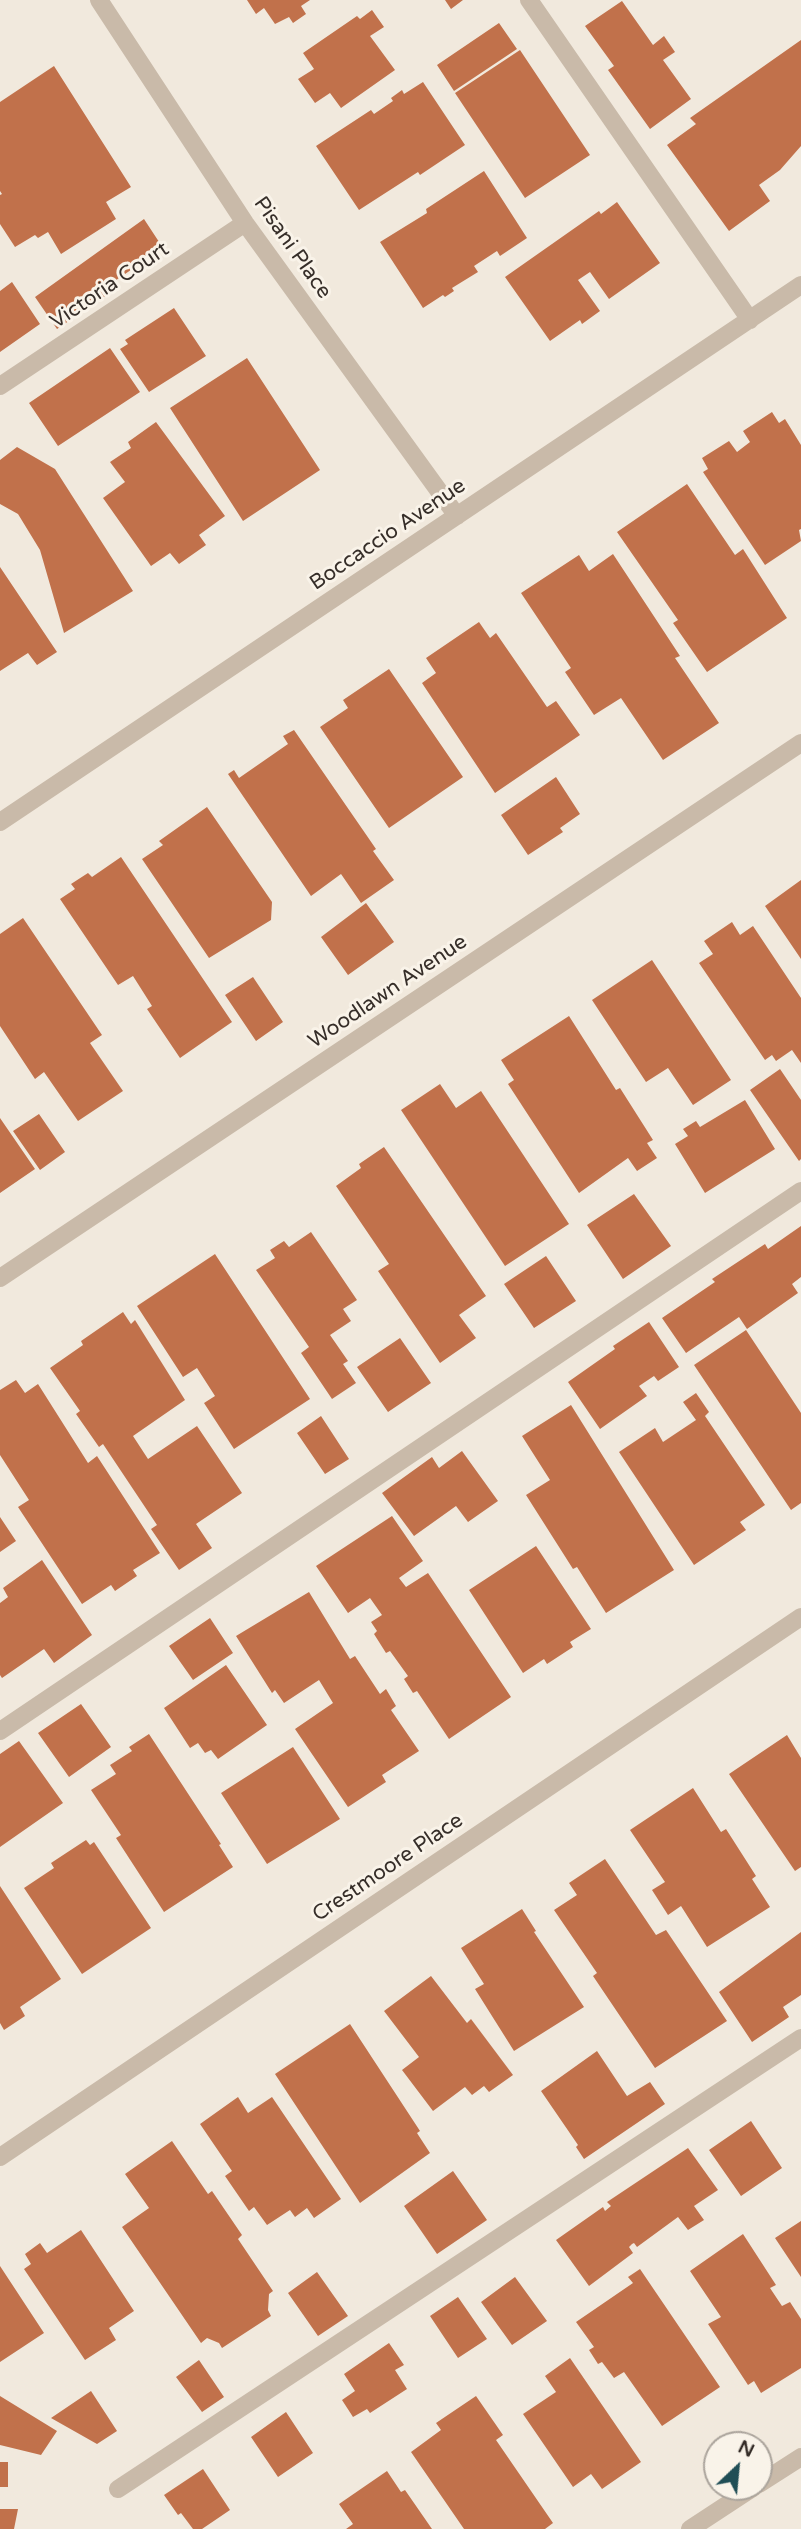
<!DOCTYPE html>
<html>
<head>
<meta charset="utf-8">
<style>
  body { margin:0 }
  #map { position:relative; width:801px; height:2529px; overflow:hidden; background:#f1e9dd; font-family:"Varela Round",sans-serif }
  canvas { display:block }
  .north { position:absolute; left:703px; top:2431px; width:70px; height:70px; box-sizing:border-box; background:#f9f3e9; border:2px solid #aba49c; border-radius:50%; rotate:26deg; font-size:19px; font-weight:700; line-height:28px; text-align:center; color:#362e29 }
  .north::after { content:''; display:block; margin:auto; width:24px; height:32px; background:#204e56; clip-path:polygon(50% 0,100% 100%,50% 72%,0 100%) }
</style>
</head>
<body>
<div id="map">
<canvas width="801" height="2529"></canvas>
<div class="north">N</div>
</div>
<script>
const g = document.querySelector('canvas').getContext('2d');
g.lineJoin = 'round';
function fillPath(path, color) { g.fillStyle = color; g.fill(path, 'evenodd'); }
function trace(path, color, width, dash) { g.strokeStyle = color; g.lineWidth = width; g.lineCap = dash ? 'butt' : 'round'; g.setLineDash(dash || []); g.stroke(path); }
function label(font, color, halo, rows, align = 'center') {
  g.font = font + ' "Varela Round",sans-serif'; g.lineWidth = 6; g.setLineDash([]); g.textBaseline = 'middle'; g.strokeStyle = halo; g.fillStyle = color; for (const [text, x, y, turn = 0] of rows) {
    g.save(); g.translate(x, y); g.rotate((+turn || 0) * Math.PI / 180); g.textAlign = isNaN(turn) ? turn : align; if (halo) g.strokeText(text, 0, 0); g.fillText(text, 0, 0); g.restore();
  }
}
fillPath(new Path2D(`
  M247 0H310L301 6 306 14 293 23 289 17 275 24 264 8 256 14Z
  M445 0H463L451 9Z
  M622 1 653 45 664 36 675 52 663 60 691 99 650 129 608 70 614 66 585 26Z
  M372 10 384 27 370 36 395 70 341 108 330 93 315 103 298 79 314 69 303 53 357 16 360 19Z
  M499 23 517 49 454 91 437 65Z
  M801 40V146L780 170 759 185 770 201 729 231 667 145 696 124 690 118Z
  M520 50 590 155 525 198 455 93Z
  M54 66 131 187 106 202 116 219 61 254 48 232 38 238 35 235 15 247 0 224V195L2 194 0 191V102Z
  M423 82 465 145 420 175 418 172 359 210 316 146 371 110 374 114 393 101 391 98 402 90 404 94Z
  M484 171 527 238 500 256 497 251 474 266 478 272 452 288 454 291 445 297 443 295 423 308 380 242 427 213 426 209Z
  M617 202 660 263 609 299 590 272 578 280 600 311 582 324 580 320 550 341 505 277 599 211 601 214Z
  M144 219 163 248 106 287 110 293 57 329 35 297Z
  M12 282 40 324 0 352V291Z
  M174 308 206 356 149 392 120 349 128 344 125 340Z
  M110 348 140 392 58 446 29 403Z
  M247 358 320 470 243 521 170 408Z
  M772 412 779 423 785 419 801 445V529L799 530 801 541 765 565 703 472 708 469 702 458 729 441 737 452 750 442 743 431Z
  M156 422 225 516 199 535 206 545 179 564 170 553 151 566 103 498 125 482 110 462 131 448 128 442Z
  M17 447 55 469 133 591 64 633 40 550 18 514 0 504V460Z
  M687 484 735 555 743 549 787 618 707 672 673 623 678 620 617 532Z
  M613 554 680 656 675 658 719 723 663 760 621 698 594 715 565 672 571 668 521 593 579 555 589 571Z
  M0 567 57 652 37 665 28 653 0 671Z
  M479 622 490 638 496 633 547 707 556 701 580 735 495 793 422 683 436 673 426 658Z
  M389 669 463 777 389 828 320 727 348 708 343 700Z
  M294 730 376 849 373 851 394 880 361 903 341 874 311 896 228 774 234 770 239 778 288 744 283 736Z
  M556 777 580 814 560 828 563 832 528 855 501 815Z
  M207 807 272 902 271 920 209 958 142 859 163 845 159 841Z
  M121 857 232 1022 180 1058 147 1009 152 1006 133 976 118 985 60 899 75 889 71 884 88 873 92 877Z
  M801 880V959L765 906Z
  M366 903 394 942 348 975 321 937Z
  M23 918 102 1035 90 1043 123 1091 78 1121 44 1072 35 1079 0 1026V934Z
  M732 922 740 935 753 926 801 998V1063L792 1050 776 1061 772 1055 765 1060 699 963 713 954 704 941Z
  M652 960 731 1080 693 1105 668 1068 646 1082 592 1000Z
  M253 977 283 1022 256 1041 225 995Z
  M569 1016 616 1090 620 1088 653 1140 647 1143 657 1158 637 1171 628 1158 579 1193 508 1084 514 1080 501 1060Z
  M780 1069 801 1100V1159L799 1161 750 1090Z
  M440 1084 456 1108 481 1091 569 1224 505 1266 401 1110Z
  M745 1100 775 1149 705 1193 675 1144 688 1136 683 1129 696 1121 700 1127Z
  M39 1114 65 1152 40 1170 13 1131Z
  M0 1118 35 1169 0 1193Z
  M384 1147 486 1296 459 1315 476 1338 440 1363 378 1271 389 1264 336 1186 361 1168 359 1164Z
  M634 1194 671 1246 623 1279 587 1225Z
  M801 1226V1277L792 1284 798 1293 747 1329 739 1317 686 1353 662 1318 715 1282 712 1279 765 1244 768 1249Z
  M311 1232 357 1300 343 1309 351 1321 330 1335 348 1361 343 1364 356 1383 332 1399 301 1353 309 1347 256 1270 275 1258 270 1250 284 1241 289 1247Z
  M215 1254 310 1399 234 1449 204 1403 215 1396 197 1368 183 1377 137 1306Z
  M546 1256 576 1301 534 1328 504 1284Z
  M123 1312 131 1324 135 1320 185 1400 133 1436 148 1459 197 1426 242 1493 196 1524 212 1548 179 1570 151 1529 157 1525 103 1444 99 1447 76 1414 80 1411 50 1368 83 1345 81 1341Z
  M649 1322 679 1367 658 1381 654 1376 639 1386 647 1396 600 1429 568 1382 615 1349 613 1346Z
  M746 1330 801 1413V1503L791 1510 694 1365Z
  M400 1338 431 1383 388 1412 357 1367Z
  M16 1380 25 1393 38 1384 88 1463 97 1456 160 1553 133 1570 137 1576 115 1591 111 1585 82 1604 18 1507 29 1500 0 1455V1390Z
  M696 1393 709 1412 705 1416 765 1505 740 1522 746 1530 694 1565 619 1452 655 1428 663 1442 696 1420 683 1402Z
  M571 1405 674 1570 606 1613 577 1567 573 1569 526 1495 550 1480 522 1436Z
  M321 1416 349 1459 325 1474 297 1433Z
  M462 1451 498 1501 468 1522 456 1506 414 1536 382 1493 432 1457 439 1468Z
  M392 1516 423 1561 399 1578 406 1587 428 1573 511 1697 449 1739 417 1691 413 1693 404 1679 408 1676 390 1651 386 1653 374 1634 377 1631 371 1622 382 1615 370 1598 348 1613 316 1566Z
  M0 1517 16 1541 0 1552Z
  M536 1546 591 1629 570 1642 573 1647 547 1664 544 1659 523 1673 469 1590Z
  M42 1560 92 1635 54 1663 44 1649 2 1678 0 1675V1603L8 1597 3 1588Z
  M309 1592 350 1659 355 1656 380 1694 386 1689 396 1706 391 1710 419 1751 382 1775 386 1782 348 1807 295 1729 333 1703 319 1680 284 1703 275 1690 272 1693 236 1636Z
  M210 1618 233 1653 193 1680 169 1646Z
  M226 1665 267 1725 218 1759 211 1750 205 1753 198 1743 190 1748 164 1708Z
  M81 1704 111 1747 69 1777 38 1733Z
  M149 1734 221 1844 219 1845 233 1867 164 1912 116 1838 121 1835 91 1790 116 1774 110 1765 132 1751 129 1747Z
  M787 1735 801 1758V1867L795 1871 729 1774Z
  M19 1741 63 1803 0 1847V1754Z
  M293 1747 340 1819 267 1864 221 1793Z
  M693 1788 721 1832 726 1829 756 1876 752 1879 770 1907 707 1947 681 1906 668 1915 652 1890 665 1882 630 1830Z
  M86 1840 90 1845 94 1842 151 1928 82 1974 24 1888 54 1868 51 1863Z
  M605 1859 656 1935 666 1930 727 2021 655 2068 593 1976 597 1973 554 1910 577 1895 569 1883Z
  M0 1886 61 1979 20 2007 25 2016 4 2030 0 2023Z
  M522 1909 536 1931 534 1932 584 2007 514 2051 475 1989 484 1984 461 1948Z
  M801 1932V1995L783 2007 789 2017 752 2042 719 1992Z
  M431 1976 467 2023 471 2019 513 2075 489 2092 484 2086 472 2095 465 2087 433 2111 402 2070 419 2057 384 2011Z
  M350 2024 420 2131 417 2133 430 2153 360 2203 275 2074Z
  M597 2051 627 2096 650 2082 665 2104 584 2159 576 2147 578 2145 541 2091Z
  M238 2097 248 2113 272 2097 341 2199 314 2218 307 2208 295 2217 290 2210 267 2225 254 2207 249 2211 225 2176 232 2171 200 2124Z
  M751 2121 782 2168 741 2196 709 2150Z
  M172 2141 208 2194 212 2191 242 2235 238 2239 273 2291 269 2294 268 2310 271 2316 222 2348 219 2343 207 2338 201 2343 122 2227 149 2208 125 2174Z
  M688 2148 718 2190 694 2206 704 2220 688 2230 678 2217 637 2247 634 2243 632 2244 629 2247 633 2253 589 2286 556 2240 603 2207 605 2211 611 2206 607 2202Z
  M453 2171 487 2220 437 2254 404 2206Z
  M801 2221V2277L775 2238Z
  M81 2230 134 2311 109 2328 116 2340 85 2360 24 2269 31 2264 25 2254 40 2243 47 2253Z
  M743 2234 776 2285 770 2288 782 2306 790 2302 801 2319V2368L761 2393 754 2381 748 2385 708 2324 721 2317 690 2271Z
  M0 2266 44 2333 0 2362Z
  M640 2269 720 2387 662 2426 624 2372 614 2378 602 2362 598 2364 589 2350 594 2347 576 2322 633 2283 628 2277Z
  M317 2272 348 2316 318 2336 288 2293Z
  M515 2277 547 2321 512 2345 481 2302Z
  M458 2297 487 2339 458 2358 430 2316Z
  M389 2343 404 2365 395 2370 407 2389 370 2413 367 2409 353 2417 342 2400 355 2391 344 2374Z
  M570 2358 641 2462 602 2489 591 2474 573 2487 523 2414 556 2392 545 2376Z
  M199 2360 224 2397 202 2412 176 2377Z
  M91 2391 117 2431 97 2444 51 2418Z
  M0 2396 57 2431 41 2455 0 2445Z
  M476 2396 503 2435 496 2440 553 2523 545 2529H464L411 2452 441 2430 436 2423Z
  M286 2412 313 2453 278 2477 251 2437Z
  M0 2462H8V2487H0Z
  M203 2469 230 2510 202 2529H193L181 2513 178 2515 164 2495Z
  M387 2471 401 2492 405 2490 432 2529H346L353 2524 339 2504Z
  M0 2509H18L14 2529H0Z`), '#c1714b');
trace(new Path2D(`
  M99 0 245 223 457 516
  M529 0 750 320
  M0 386 245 223
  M0 822 801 285
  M0 1278 801 743
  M0 1731 801 1191
  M0 2157 801 1617
  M759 2484 801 2457
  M118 2489 801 2038
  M690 2529 754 2487`), '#c9baa9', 18);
label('21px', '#362e29', '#f9f3e9', [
  ["Pisani Place",292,248,55],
  ["Victoria Court",110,286,-34],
  ["Boccaccio Avenue",388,535,-34],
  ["Woodlawn Avenue",388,992,-34],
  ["Crestmoore Place",388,1868,-34]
]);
</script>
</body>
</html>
